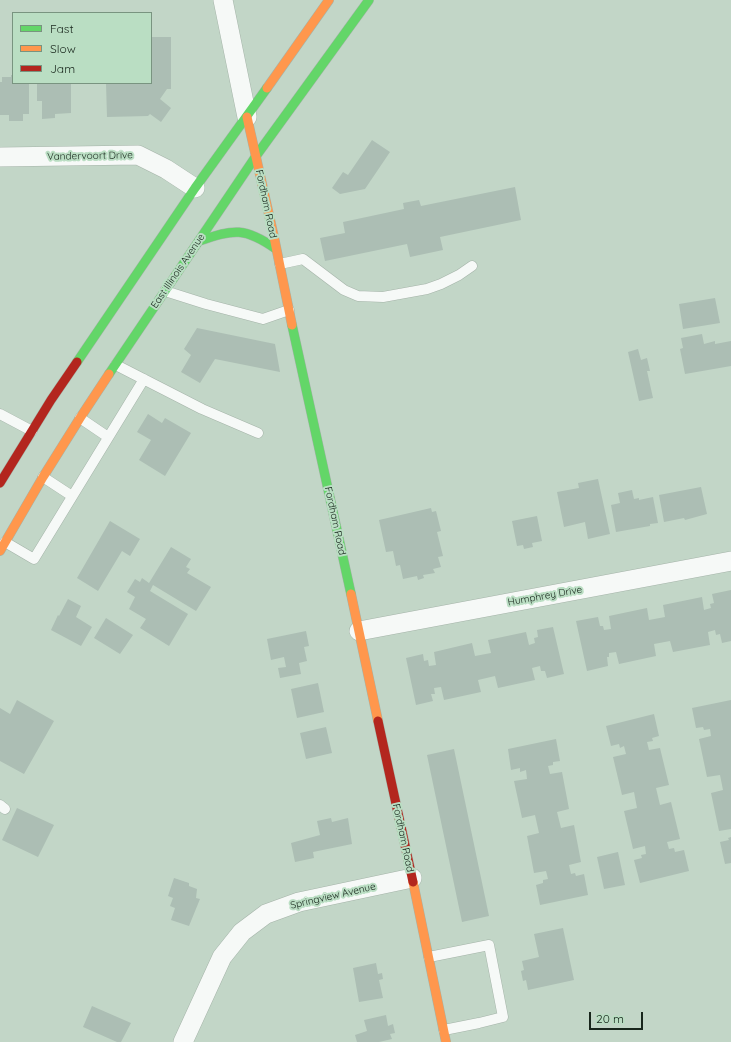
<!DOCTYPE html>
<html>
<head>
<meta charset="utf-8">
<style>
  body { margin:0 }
  #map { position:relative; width:731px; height:1042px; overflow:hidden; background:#c2d6c7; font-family:Quicksand,sans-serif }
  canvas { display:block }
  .legend { position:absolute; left:12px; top:12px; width:140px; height:72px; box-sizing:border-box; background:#badec3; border:1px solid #799480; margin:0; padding:5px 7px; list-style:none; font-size:12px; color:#18261c }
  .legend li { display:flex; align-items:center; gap:8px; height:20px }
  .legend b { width:20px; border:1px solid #799480 }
  .scale { position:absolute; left:589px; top:1012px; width:54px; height:18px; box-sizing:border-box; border:2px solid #18261c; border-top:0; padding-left:5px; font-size:12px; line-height:14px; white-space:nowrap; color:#18261c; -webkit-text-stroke:3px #badec3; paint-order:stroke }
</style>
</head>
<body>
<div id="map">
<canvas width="731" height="1042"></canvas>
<ul class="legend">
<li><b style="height:5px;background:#63d668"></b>Fast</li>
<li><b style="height:5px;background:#ff974d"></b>Slow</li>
<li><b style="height:5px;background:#b3261e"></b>Jam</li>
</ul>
<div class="scale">20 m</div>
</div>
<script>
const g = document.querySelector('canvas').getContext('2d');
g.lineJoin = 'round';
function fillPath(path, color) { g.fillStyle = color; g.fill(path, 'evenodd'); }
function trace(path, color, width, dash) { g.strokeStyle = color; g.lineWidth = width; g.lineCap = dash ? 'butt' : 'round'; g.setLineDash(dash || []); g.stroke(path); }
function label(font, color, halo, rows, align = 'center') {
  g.font = font + ' Quicksand,sans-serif'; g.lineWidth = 4; g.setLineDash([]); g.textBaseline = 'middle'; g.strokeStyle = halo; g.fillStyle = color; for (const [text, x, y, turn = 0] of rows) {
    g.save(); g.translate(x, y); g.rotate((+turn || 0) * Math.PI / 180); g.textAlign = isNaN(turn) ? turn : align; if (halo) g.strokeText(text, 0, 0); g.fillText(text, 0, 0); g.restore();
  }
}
fillPath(new Path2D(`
  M151 37H171V89H167L160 99 171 108 161 122 150 114 148 116 107 117 106 83H151Z
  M11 75H13V83H29V114H23V121H9V115H0V82H2V77H11Z
  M37 83H71V113L55 114V118L42 119V101H37Z
  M372 140 390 152 365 189 340 194 332 188 343 172 348 175Z
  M515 187 521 220 440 237 443 250 410 257 407 244 325 261 320 238 345 233 343 222 404 209 403 203 419 200 421 206Z
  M715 298 720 323 683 329 679 304Z
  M197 328 275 344 280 372 215 359 200 383 181 372 191 355 184 349Z
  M702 334 704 344 715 341V344L731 341V366L685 374 680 349 683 348 681 338Z
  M638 349 641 360 647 358 650 371H647L653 398 639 401 628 352Z
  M148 414 162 423 165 418 191 433 165 476 139 460 151 440 137 432Z
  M598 479 610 534 588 539 585 522 564 527 557 492 579 488 578 483Z
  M701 487 707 514 685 520 684 518 664 522 659 495Z
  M632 490 634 499 639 498V500L653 497 658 523 650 524V526L616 532 611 505 620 503 618 493Z
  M431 508 432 512 436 511 441 531 437 532 443 556 438 557 441 567 433 569 435 573 423 575 424 578 418 580 417 576 403 579 400 565 396 566 393 551 386 552 379 520Z
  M537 516 542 541 532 543 533 547 524 549 523 545 517 546 512 521Z
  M110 521 140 539 130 556 122 551 98 591 77 578Z
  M171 547 191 559 186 567 190 569 187 573 211 587 196 611 153 585 150 591 188 614 169 646 140 628 146 619 129 609 135 597 127 592 135 579 140 582 142 578 149 583Z
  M731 590V641L722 643 720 634 716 635 715 630 708 632 710 645 673 652 670 641 654 644 656 656 619 664 616 652 609 653V657H607L608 666 587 671 576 621 598 617 600 626H603L604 630 611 629 609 616 647 608 649 620 665 617 663 605 702 597 704 610 711 608 710 604 714 603 712 594Z
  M68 599 81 606 76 617 92 627 81 646 51 630 58 615 59 616Z
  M106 618 133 635 120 654 94 638Z
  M553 627 564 674 547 678 545 671H541L540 666 532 668 535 680 498 688 495 676 478 680 481 692 444 700 441 687 434 688 435 694H431L433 701 416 705 406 658 423 654 424 661 428 660 429 666 436 665 434 652 472 643 475 656 491 653 488 640 526 632 529 645 535 643 534 638 538 637 537 630Z
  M306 631 309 646 304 647 307 661 299 663 301 674 280 678 278 668 286 667 284 657 271 660 267 639Z
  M318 683 324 712 297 718 291 689Z
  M17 700 54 721 24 774 0 761V708L10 714Z
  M731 700V829L719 831 711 793 723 790 720 775 707 777 699 739 711 736 710 729 704 730 703 727 696 728 692 708Z
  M654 714 659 736 652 738 653 741 647 742 649 750 660 748 669 785 656 788 660 805 671 802 680 839 667 842 669 849 674 848 675 852 684 850 689 871 640 883 634 860 642 858 641 855 646 854 645 846 633 849 624 811 637 808 634 792 622 795 613 757 626 754 624 746 620 748 619 744 611 746 606 726Z
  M326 727 332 753 306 759 300 733Z
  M556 739 560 761 553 762V765L548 766 550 774 562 772 569 809 557 812 561 828 574 825 581 862 569 865 571 874 575 873 576 876 584 874 588 895 540 905 536 885 543 883V880L548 879 546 871 534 873 527 836 539 833 535 815 522 818 514 781 527 779 526 770 520 772V768L511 770 508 749Z
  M454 749 489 916 462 922 427 755Z
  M17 808 54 825 38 857 2 840Z
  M331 818 332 822 348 818 352 844 313 852 314 858 295 862 291 843 320 835 317 821Z
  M731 837V863L725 864 720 842 729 840 728 838Z
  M618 852 625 885 604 889 597 857Z
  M174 878 189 883V886L197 889 196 898 200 899 189 926 171 920 175 908 170 906 173 898 168 896Z
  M563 928 574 980 528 990 526 980 523 981 521 971 524 970 522 961 539 957 534 934Z
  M376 963 378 974 382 973 383 979 379 980 383 998 359 1002 353 968Z
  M92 1006 131 1023 121 1042H117L83 1027Z
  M386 1015 388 1026 393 1024 395 1033 390 1034 392 1039 379 1042H357L355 1035 367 1031 364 1020Z`), '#acbeb4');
const lane = new Path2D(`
  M280 264 303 259 344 290 358 296 383 297 427 289 441 284 459 275 472 266
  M165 291 206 304 263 319 289 310
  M116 365 202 409 258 433
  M0 414 32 431
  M80 418 108 437
  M43 477 72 496
  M5 542 34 559 144 379
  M0 805 5 809
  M429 957 489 945 503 1017 479 1023 444 1030`);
const street = new Path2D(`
  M223 0 247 117
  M0 157 138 155 166 169 195 188
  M359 631 731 561
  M183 1042 222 957 242 932 266 914 299 902 412 878`);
const fast = new Path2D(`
  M199 241C234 229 245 227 276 249
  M292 325 351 594
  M77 362 195 188 267 88
  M109 374 256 156 369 0`);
const slow = new Path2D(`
  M267 88 329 0
  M247 117 274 237 292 325
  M0 551 43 477 80 418 109 374
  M351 594 378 721
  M413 882 446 1042`);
const jam = new Path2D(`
  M0 483 51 400 77 362
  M378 721 413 882`);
trace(lane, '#a4b3a8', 11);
trace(street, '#a4b3a8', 20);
trace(fast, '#a4b3a8', 10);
trace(slow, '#a4b3a8', 10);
trace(jam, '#a4b3a8', 10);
trace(lane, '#f6f9f7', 10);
trace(street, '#f6f9f7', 19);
trace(fast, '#63d668', 9);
trace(slow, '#ff974d', 9);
trace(jam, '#b3261e', 9);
label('10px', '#18261c', '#badec3', [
  ["Vandervoort Drive",90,156,-1],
  ["Fordham Road",266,204,78],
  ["East Illinois Avenue",178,271,-56],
  ["Fordham Road",335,521,78],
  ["Humphrey Drive",545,596,-10],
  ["Fordham Road",403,838,78],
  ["Springview Avenue",333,896,-13]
]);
</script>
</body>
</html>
